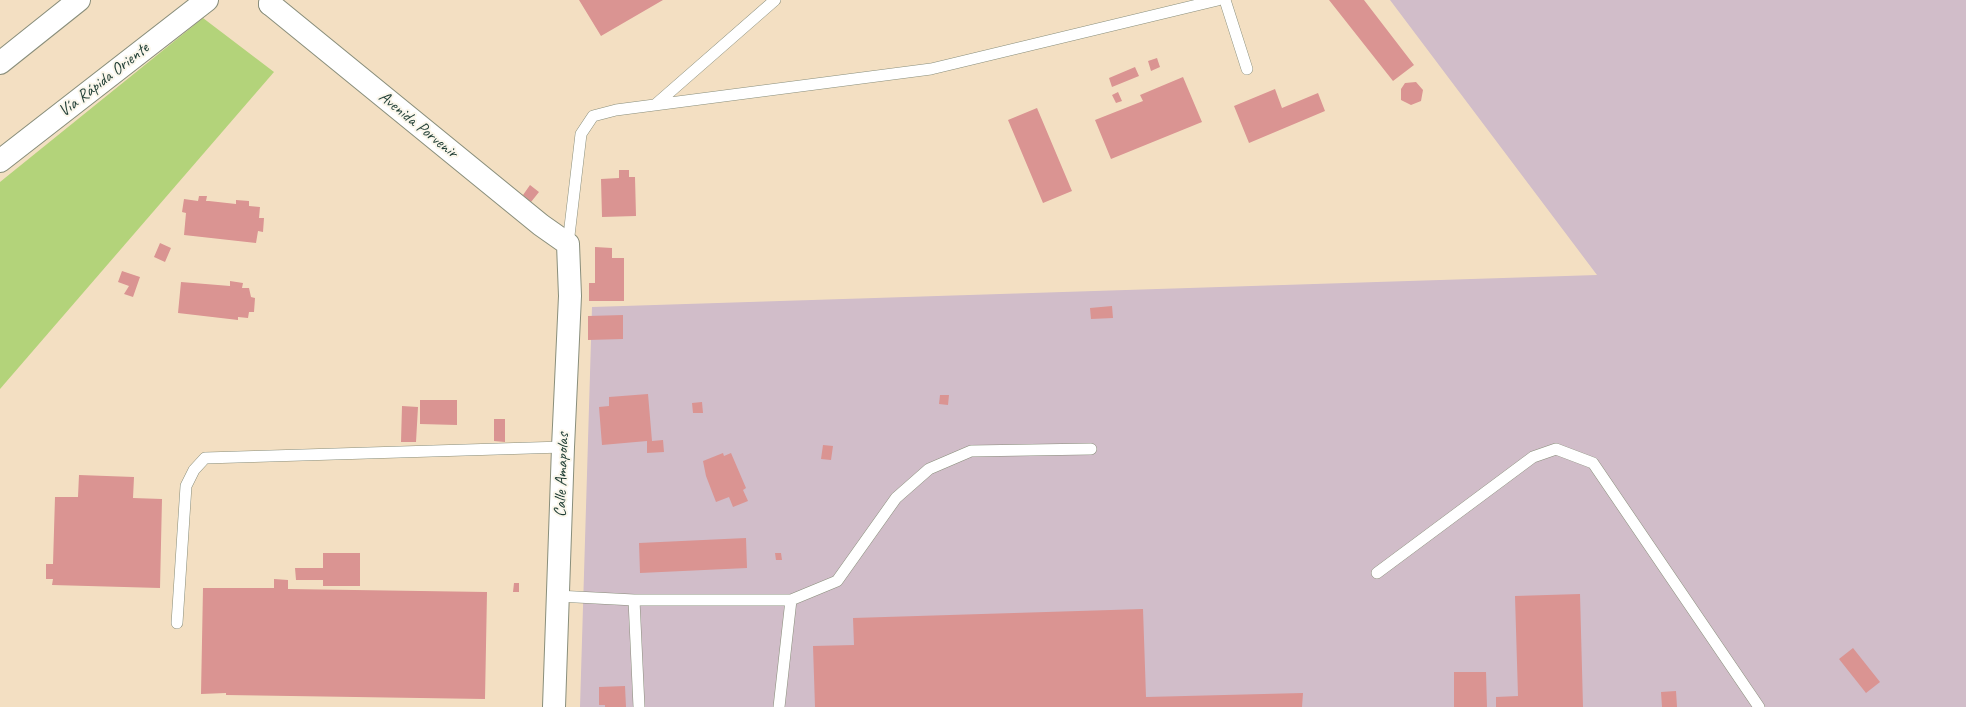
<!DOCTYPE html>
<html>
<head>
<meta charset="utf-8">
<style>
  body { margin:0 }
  canvas { display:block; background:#f3dfc2 }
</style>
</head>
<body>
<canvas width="1966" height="707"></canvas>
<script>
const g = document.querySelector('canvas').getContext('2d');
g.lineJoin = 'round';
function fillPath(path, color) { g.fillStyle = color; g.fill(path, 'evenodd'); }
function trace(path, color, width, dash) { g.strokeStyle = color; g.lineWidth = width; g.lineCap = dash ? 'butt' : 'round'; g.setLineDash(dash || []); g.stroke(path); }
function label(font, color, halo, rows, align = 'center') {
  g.font = font + ' Caveat,sans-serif'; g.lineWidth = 4; g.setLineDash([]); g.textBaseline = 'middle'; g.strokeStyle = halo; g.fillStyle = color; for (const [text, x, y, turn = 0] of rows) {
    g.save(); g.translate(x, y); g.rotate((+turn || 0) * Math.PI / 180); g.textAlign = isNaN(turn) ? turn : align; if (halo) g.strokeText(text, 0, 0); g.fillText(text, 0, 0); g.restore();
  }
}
fillPath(new Path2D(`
  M1390 0H1966V707H580L592 307 1597 275Z`), '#d1bdc9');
fillPath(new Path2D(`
  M203 18 274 72 0 389V182Z`), '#b3d37a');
fillPath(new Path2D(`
  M579 0H663L601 36Z
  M1329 0H1364L1414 65 1393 81Z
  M1157 58 1160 67 1151 71 1148 61Z
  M1135 67 1139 76 1112 87 1109 78Z
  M1183 77 1202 122 1111 159 1095 120 1143 101 1140 95Z
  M1416 82 1423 90 1421 101 1411 105 1401 100V89L1405 83Z
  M1275 89 1282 108 1318 93 1325 111 1249 143 1234 106Z
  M1118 92 1122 101 1116 103 1112 95Z
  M1037 108 1072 191 1043 203 1008 120Z
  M619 170H629V177H635L636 216 602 217 601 179 619 178Z
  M530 185 539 192 531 202 523 195Z
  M199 196H207L206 201H209L236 204V200L249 201V206L260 207 259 218H264L263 232 258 231 256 243 184 235 186 213 182 212 184 199 198 201Z
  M160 243 171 248 165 262 154 257Z
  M595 247 612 248V258H624V301H589V283H595Z
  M122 271 140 277 133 297 124 294 129 286 118 282Z
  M230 281 243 283 242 288H249L251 297 255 298 254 312H249L248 318 238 317V320L178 313 181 282 230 286Z
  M1112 306 1113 318 1091 319 1090 308Z
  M623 315V339L588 340V316Z
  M648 394 652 441 663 440 664 452 647 453V441L602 445 599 407 609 406V397Z
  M940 395H949L948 405 939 404Z
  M420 400H457V425L420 424Z
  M702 402 703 413H693L692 403Z
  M402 406 418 407 416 442H401Z
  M494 419H505V442L494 441Z
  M823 445 833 446 831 460 821 459Z
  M723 453 724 456 731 453 746 488 743 490 748 501 733 507 729 497 716 502 706 476 703 461Z
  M79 475 134 477 133 498 162 499 160 588 52 585 53 579H46V564H53L55 497H78Z
  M746 538 747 568 640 573 639 543Z
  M323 553H360V586H323V580H296L295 568H323Z
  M775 553H781L782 560H776Z
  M274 579 288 580V589L487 592 485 699 226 695V693L201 694 203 588H274Z
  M514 583H519V592H513Z
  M1580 594 1583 707H1496V697L1518 696 1515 596Z
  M1143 609 1146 697 1303 693 1302 707H815L813 646 854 645 853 618Z
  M1853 648 1880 682 1866 693 1839 659Z
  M1454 672H1486L1487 707H1454Z
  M625 686 626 707H605V705H599V687Z
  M1676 691 1677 707H1662L1661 692Z`), '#da9492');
const lane = new Path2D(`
  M1225 0 1247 69
  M655 105 775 0
  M568 244 581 134 593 116 616 110 931 69 1218 0
  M1377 573 1533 457 1556 449 1593 463 1759 707
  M557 596 634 600H791L837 581 896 498 929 469 971 451 1091 449
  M634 600 639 707
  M177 623 186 486 194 470 205 458 563 447
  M779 707 791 600`);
const secondary = new Path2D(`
  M270 4 541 225 568 244 570 296 563 447 554 707`);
const highway = new Path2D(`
  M270 4 271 0
  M0 63 79 0
  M0 161 207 0`);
trace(lane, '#898e7b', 12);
trace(secondary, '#898e7b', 24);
trace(highway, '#898e7b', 24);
trace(lane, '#fff', 11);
trace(secondary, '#fff', 22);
trace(highway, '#fff', 22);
label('17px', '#1f3d34', '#fbf7ec', [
  ["Vía Rápida Oriente",104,80,-38],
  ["Avenida Porvenir",418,125,39],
  ["Calle Amapolas",562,475,-88]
]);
</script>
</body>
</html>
